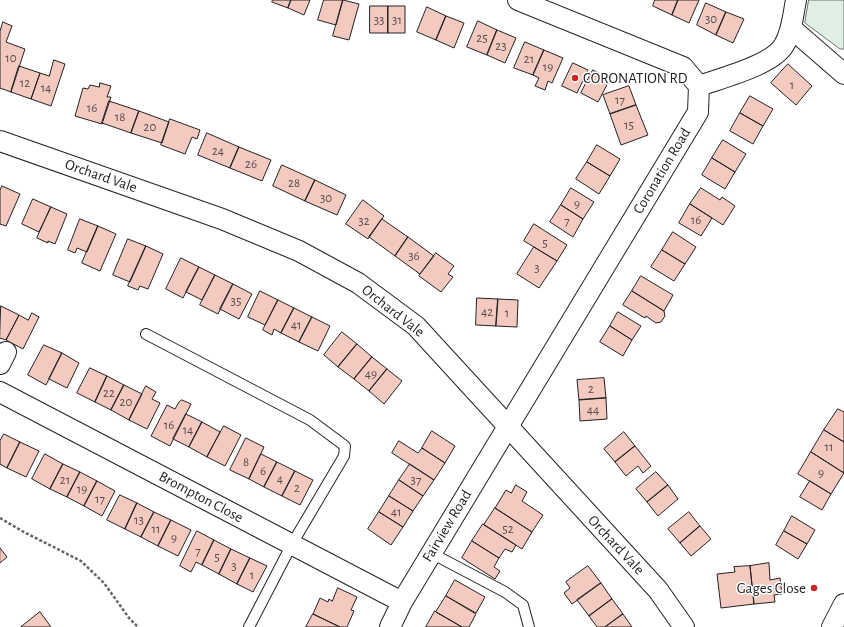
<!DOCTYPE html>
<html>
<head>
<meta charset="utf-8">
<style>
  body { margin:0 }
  canvas { display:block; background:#fff }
</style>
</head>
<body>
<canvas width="844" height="627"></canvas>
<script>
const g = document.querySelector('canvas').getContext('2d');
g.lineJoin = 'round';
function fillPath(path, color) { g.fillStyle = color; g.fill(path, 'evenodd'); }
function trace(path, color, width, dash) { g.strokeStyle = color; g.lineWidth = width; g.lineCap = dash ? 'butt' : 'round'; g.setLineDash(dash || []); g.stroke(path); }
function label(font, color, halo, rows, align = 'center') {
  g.font = font + ' "Alegreya Sans",sans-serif'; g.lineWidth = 3; g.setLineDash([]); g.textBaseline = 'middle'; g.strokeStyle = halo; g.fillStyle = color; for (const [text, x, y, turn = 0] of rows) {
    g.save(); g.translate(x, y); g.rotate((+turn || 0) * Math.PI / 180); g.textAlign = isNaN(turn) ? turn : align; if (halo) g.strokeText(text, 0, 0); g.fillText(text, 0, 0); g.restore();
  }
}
const green = new Path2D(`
  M809 0H844V49H840L805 23Z`);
fillPath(green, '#e0efe3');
trace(green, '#6f6f6f', 1);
const building = new Path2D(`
  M273 0H291L288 8 272 2Z
  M291 0H310L304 15 288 8Z
  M324 0H343L336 25 318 20Z
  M343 0 359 4 349 40 333 36Z
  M655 0H678L672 15 653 6Z
  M678 0H699L689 23 672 15Z
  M706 3 726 12 716 35 697 25Z
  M370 6H388V33H370Z
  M388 6H405V33H388Z
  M427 7 446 16 436 40 417 32Z
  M726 12 744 19 733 43 716 35Z
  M446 16 464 23 454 48 436 40Z
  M478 21 497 30 487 55 467 47Z
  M3 22 12 26 6 42 25 49 11 92 0 88V32Z
  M497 30 516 38 505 63 487 55Z
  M525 42 544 50 533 75 514 68Z
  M544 50 563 58 552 83 548 81 545 90 535 86 539 78 533 75Z
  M54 60 65 64 51 106 31 99 40 73 49 76Z
  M573 63 588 70 577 93 562 86Z
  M788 64 812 86 796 105 771 83Z
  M19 66 40 73 31 99 11 92Z
  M593 70 610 79 598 102 581 93Z
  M100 83 111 86 107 97H111L102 124 75 116 83 88 88 89 90 85 99 87Z
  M629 86 636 105 610 114 603 95Z
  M750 96 773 109 763 126 740 113Z
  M109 101 139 111 131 133 102 123Z
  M636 105 648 135 621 145 610 114Z
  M139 111 169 122 162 143 131 133Z
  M740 113 763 126 753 144 730 131Z
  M170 119 200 130 197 139 192 137 185 154 161 145Z
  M207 133 239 147 230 168 198 155Z
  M723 140 746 154 735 172 712 158Z
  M597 145 620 159 610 176 587 162Z
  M239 147 271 160 262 181 230 168Z
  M712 158 735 172 725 189 702 175Z
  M587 162 610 176 599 194 576 179Z
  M282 165 315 180 305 201 273 186Z
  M315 180 346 195 337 215 305 201Z
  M2 186 20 194 6 226 0 224V191Z
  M571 188 594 202 583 219 561 205Z
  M701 188 720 200 722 197 735 206 723 225 690 204Z
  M33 199 51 207 39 232 22 224Z
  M363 200 384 216 368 239 346 224Z
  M690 204 712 218 701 236 679 223Z
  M561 205 583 219 573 237 550 222Z
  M51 207 67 214 55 244 48 241V243L37 238Z
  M80 219 98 226 87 252 77 248 75 253 68 250Z
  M382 219 408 237 395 256 369 237Z
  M534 224 567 245 557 261 524 241Z
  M98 226 116 234 100 271 82 263Z
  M673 232 696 247 685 264 662 250Z
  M408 237 434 256 420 274 395 256Z
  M128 239 146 246 130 282 113 275Z
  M146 246 163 254 148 289 140 286 138 290 128 286Z
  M534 247 557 261 539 288 517 274Z
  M662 250 685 264 674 281 651 267Z
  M436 253 454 266 448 274 453 277 441 292 419 276Z
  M181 258 199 267 183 298 166 289Z
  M199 267 215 275 202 300 186 292Z
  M215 275 233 284 218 314 200 305Z
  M641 276 673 295 664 311 632 291Z
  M233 284 252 294 239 319 220 309Z
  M260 291 278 300 265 325 248 317Z
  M632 291 664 311 665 316 661 322 656 323 646 316 645 318 623 305Z
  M477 298 498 299 496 326 476 325Z
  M498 299 518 300 517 327 496 326Z
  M278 300 294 308 281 333 274 329 272 335 263 330Z
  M1 306 19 315 6 340 0 338Z
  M294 308 312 317 299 342 281 333Z
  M618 312 641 326 632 340 610 326Z
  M32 313 39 317 23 349 6 340 19 315 28 320Z
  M312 317 330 326 318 351 299 342Z
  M610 326 632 340 623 356 600 342Z
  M342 332 357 344 338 367 324 355Z
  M357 344 372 357 354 379 338 367Z
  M44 345 62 353 46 385 28 375Z
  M62 353 79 363 67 388 49 379Z
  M372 357 387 369 369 391 354 379Z
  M90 368 107 376 95 402 77 393Z
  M387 369 402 381 384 404 369 391Z
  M107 376 124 385 111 410 95 402Z
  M604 378 606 398 579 400 577 380Z
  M124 385 142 394 129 420 111 410Z
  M146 386 156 392 152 399 160 403 147 429 129 420Z
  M606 398 607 419 580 421 579 400Z
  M182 400 191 404 170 446 151 436 167 405 175 409 179 402Z
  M838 409 844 412V442L824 430Z
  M186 414 202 422 189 447 173 439Z
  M202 422 220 432 207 457 189 447Z
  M224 426 241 435 225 466 207 457Z
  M824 430 844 442V473L811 452Z
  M432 431 455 446 445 463 422 448Z
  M624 432 635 446 615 462 604 449Z
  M4 434 20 442 7 468 0 464V441Z
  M246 438 264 447 249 479 230 470Z
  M399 441 418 453 422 448 445 463 434 480 392 453Z
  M20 442 39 451 26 477 7 468Z
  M635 446 651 466 643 473 638 466 626 476 615 462Z
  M811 452 844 473 831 494 798 474Z
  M45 454 63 464 50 489 32 479Z
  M261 454 277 462 264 487 249 479Z
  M277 462 295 471 282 496 264 487Z
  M63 464 80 472 67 497 50 489Z
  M410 464 434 480 423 496 399 480Z
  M295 471 313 480 300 505 282 496Z
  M80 472 97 481 84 506 67 497Z
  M656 472 668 485 647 502 636 489Z
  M399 480 423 496 413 511 389 496Z
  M97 481 115 491 102 516 84 506Z
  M810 481 831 494 822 510 800 497Z
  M516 485 527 492 522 501 543 515 532 532 495 508 506 490 511 493Z
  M668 485 678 499 658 516 647 502Z
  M120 495 137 503 125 529 107 520Z
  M389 496 413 511 403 527 379 512Z
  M137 503 154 512 141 537 125 529Z
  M495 508 532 532 522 549 484 525Z
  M154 512 171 520 158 546 141 537Z
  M379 512 403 527 391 545 368 529Z
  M689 512 700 526 680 543 668 529Z
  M792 516 815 530 807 544 784 531Z
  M171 520 191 530 178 556 158 546Z
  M483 524 516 545 512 552 505 549 499 558 472 541Z
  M700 526 711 539 691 556 680 543Z
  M197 531 214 540 202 565 196 562 191 572 180 566Z
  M784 531 807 544 798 559 776 545Z
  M214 540 231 549 219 574 202 565Z
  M472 541 499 558 494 567 500 571 495 579 462 558Z
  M0 548 7 557 0 563Z
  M231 549 250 558 237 584 219 574Z
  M250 558 267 566 253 592 237 584Z
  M769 563 770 580 780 578 782 594 774 595 775 602 754 604 750 566Z
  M588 566 601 583 572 604 564 593 570 588 566 582Z
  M750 566 754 604 721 608 717 574 735 572 734 567Z
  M455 580 485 597 476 613 446 596Z
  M601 583 612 599 589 616 577 600Z
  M338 588 357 597 351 610 354 611 347 627H340L313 614 320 598 328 602 329 599 332 601Z
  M446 596 476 614 469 627H462L436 612Z
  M612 599 623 614 605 627H597L589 616Z
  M435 611 436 612 462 627H426Z
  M40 612 51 627H21Z
  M313 614 340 627H306Z
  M623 614 632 627H605Z`);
fillPath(building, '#f3c9c0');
trace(building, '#222', 1);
const service = new Path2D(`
  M146 334 310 420 345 446 344 456 292 544 249 627
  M431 553 505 592 523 605 529 627`);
const minor = new Path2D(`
  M791 28 844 74
  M699 86C721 78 773 65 784 45 792 32 793 15 796 0
  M0 141 222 219 299 251 358 283 416 326 658 590 684 627
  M0 364 6 352
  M0 392 402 602
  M390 627 402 602 698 112 699 86 683 67 518 0
  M832 627 844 604`);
trace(service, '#222', 12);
trace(minor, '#222', 22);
trace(new Path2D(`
  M0 518 22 531 81 561 104 583 129 618 138 627`), '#646464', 2.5, [3, 2]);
trace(service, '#fff', 10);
trace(minor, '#fff', 20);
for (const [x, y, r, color] of [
  [575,78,4,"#c62828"],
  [814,588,4,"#c62828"]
]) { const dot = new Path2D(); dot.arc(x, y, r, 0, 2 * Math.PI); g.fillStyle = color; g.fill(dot); trace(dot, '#fff', 1.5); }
label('13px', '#564c4a', null, [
  ["30",711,19],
  ["33",379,20],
  ["31",397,20],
  ["25",482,38],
  ["23",501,46],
  ["10",11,58],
  ["21",529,59],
  ["19",548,67],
  ["12",25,83],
  ["1",792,85],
  ["14",46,88],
  ["17",620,100],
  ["16",92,108],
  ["18",120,117],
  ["15",629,125],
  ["20",150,127],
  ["24",218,151],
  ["26",251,164],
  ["28",294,183],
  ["30",326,198],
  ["9",577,204],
  ["16",696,220],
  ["32",364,221],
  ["7",567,221],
  ["5",545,243],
  ["36",414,256],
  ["3",537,268],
  ["35",236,301],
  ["42",487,312],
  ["1",507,313],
  ["41",296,325],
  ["49",371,374],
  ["2",591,389],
  ["22",109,393],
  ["20",126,402],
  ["44",593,410],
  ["16",169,425],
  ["14",188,430],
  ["11",829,447],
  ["8",246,462],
  ["6",263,471],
  ["9",821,473],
  ["4",280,479],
  ["21",65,480],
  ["37",416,480],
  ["2",297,488],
  ["19",82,489],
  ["17",100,499],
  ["41",396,512],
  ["13",139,520],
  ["11",156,529],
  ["52",508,529],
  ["9",174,538],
  ["7",198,551],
  ["5",217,557],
  ["3",234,566],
  ["1",252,575]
]);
label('15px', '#222', '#fff', [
  ["CORONATION RD",583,78],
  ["Gages Close",806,588,"right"]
], 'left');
label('15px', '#222', '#fff', [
  ["Coronation Road",662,171,-59],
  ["Orchard Vale",101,176,19],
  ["Orchard Vale",393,311,38],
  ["Brompton Close",201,497,28],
  ["Fairview Road",447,526,-59],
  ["Orchard Vale",616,545,47]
]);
</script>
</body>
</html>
